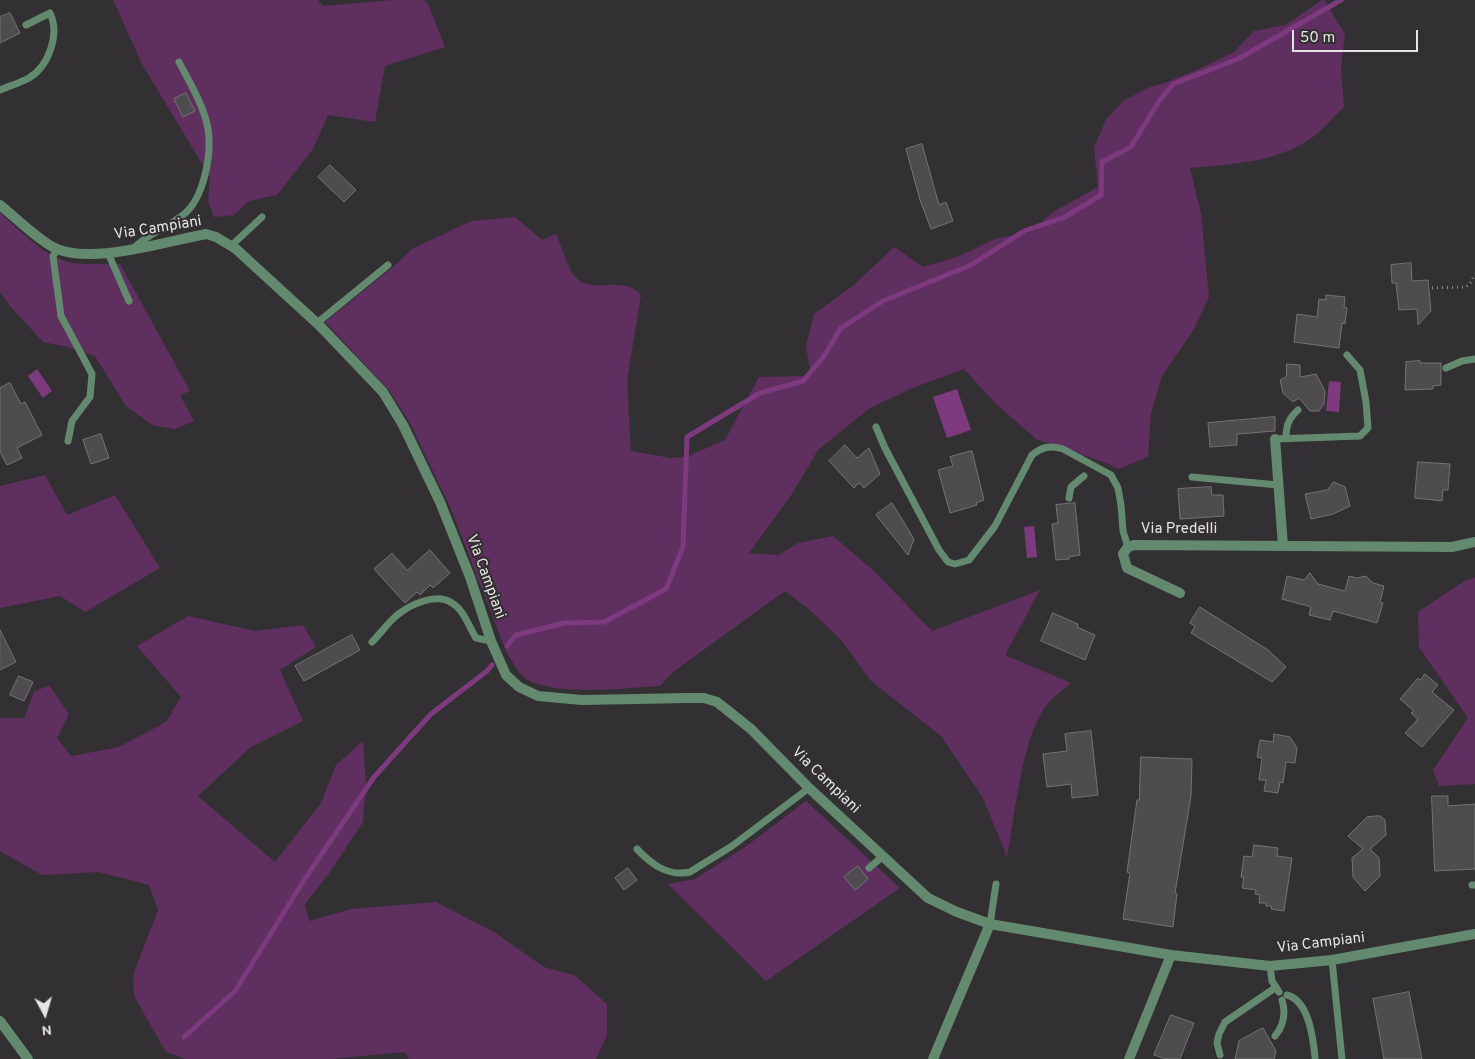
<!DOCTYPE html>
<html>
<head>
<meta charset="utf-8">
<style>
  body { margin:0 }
  #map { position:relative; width:1475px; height:1059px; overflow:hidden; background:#333033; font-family:Overpass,sans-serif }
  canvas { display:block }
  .north { position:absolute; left:20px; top:989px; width:50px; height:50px; -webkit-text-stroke:4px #333033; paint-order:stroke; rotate:174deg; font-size:14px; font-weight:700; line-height:20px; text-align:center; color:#e5e3e5 }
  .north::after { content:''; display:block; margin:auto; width:18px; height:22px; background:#e5e3e5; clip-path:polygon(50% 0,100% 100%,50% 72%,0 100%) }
  .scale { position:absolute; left:1292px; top:30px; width:126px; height:22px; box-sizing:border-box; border:2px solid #e5e3e5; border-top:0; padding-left:6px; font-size:15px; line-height:18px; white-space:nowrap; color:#e5e3e5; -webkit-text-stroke:4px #333033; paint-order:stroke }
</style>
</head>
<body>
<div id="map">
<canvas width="1475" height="1059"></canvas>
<div class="north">N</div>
<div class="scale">50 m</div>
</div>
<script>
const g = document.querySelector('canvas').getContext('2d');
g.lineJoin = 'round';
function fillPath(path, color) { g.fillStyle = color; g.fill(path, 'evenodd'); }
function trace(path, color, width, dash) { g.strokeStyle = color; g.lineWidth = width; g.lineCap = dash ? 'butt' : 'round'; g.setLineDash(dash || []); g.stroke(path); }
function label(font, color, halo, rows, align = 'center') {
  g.font = font + ' Overpass,sans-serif'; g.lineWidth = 4.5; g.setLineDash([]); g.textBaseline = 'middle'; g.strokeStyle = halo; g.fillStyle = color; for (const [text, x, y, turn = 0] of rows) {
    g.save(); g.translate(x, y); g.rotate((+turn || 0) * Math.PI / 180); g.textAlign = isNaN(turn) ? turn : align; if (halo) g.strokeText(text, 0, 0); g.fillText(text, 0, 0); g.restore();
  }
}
fillPath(new Path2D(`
  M113 0H318L323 6 392 0H424L428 4 445 47 385 66 375 122 328 115 313 149 277 195 249 201 234 215 214 217 208 201 210 177 143 66Z
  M1322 0H1324L1345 34 1341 67 1344 107C1333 117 1323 131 1310 139 1275 163 1231 164 1190 168L1201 213 1209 297 1194 329 1162 376 1151 413 1148 457 1118 469 1109 464 1036 439 994 402 964 369 915 387 870 408 818 450 792 494 749 553 778 555 798 543 833 536 874 571 932 631 1040 590 1005 655 1071 683C1062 691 1049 700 1043 710 1021 745 1015 815 1007 857L983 798 941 736 871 681 842 641 811 611 785 591 673 672 660 686C625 688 561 696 530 681 519 676 512 661 506 651L451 509 410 423 389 390 325 322 392 268 412 249 471 221 515 217 542 240 556 234C562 247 566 263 573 274 586 294 614 279 632 288 636 289 639 293 641 295L627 381 631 451 671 458 688 456 725 440 759 377 811 376 806 346 814 314 854 285 894 247 923 267 957 257 995 239 1030 232 1053 212 1098 187 1094 147 1106 120 1123 101 1150 87 1165 83 1199 69 1234 52 1254 31 1286 25Z
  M0 213C21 231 42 255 69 262 83 266 105 263 120 264L190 391 180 395 194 421 175 429 152 425 126 406 95 356 68 347 43 342 10 306 0 292Z
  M45 475 67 515 115 495 160 568 85 612 60 596 0 608V486Z
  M1475 577V784L1439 786 1433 770 1468 718 1419 647 1418 612 1463 582Z
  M188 616 255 631 303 625 316 647 280 670 303 721 251 747 198 796 275 862 321 803 336 765 363 741 366 784 363 822 330 872 305 904 309 921 351 909 436 902 494 932 544 967 574 975 607 1004V1035L596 1059H409L405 1052 330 1059H186L166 1052 134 996 133 975 158 910 149 885 99 872 42 875 0 851V718H24L34 692 49 685 69 714 57 738 71 756 119 747 166 722 181 697 137 646Z
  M806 801 900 888 766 981 668 884 695 879 745 847Z`), '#5f2f60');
fillPath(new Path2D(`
  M37 369 52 391 43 398 28 376Z
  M1329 381 1341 382 1339 412 1326 411Z
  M957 389 971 430 947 438 933 397Z
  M1034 526 1037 557 1027 558 1024 527Z`), '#7d3a7e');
trace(new Path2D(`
  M507 646 516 635 565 623 604 622 666 589 683 547 687 437 760 393 803 381 824 356 841 328 883 301 971 265 1024 231 1065 217 1101 195 1102 162 1131 147 1159 101 1173 84 1238 59 1341 0
  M184 1037 235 991 304 880 374 777 431 714 487 671 492 665`), '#7d3a7e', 5);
const building = new Path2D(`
  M10 13 20 33 0 43V17Z
  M186 93 195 111 183 117 174 99Z
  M922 144 939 205 946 202 953 221 931 229 920 200 906 149Z
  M330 165 356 190 344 202 318 177Z
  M1411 263 1412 281 1428 280 1431 311 1418 325 1417 309 1399 310 1396 283H1392L1391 265Z
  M1326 295 1345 297 1344 307 1347 308 1345 324 1342 323 1339 348 1294 342 1297 314 1317 317 1319 299 1326 300Z
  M1420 361V363H1441V385L1433 386V389L1405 390 1406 362Z
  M1287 364 1300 365V377L1316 374 1325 391 1324 404 1319 411H1310L1299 398 1293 402 1283 393 1280 380 1286 377Z
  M10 383 21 404 25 402 42 435 17 448 22 458 7 465 0 452V388Z
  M1275 417V431L1237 434V445L1210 447 1208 423Z
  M101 434 109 458 91 464 83 440Z
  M845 445 857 458 869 448 880 474 864 488 859 483 854 488 829 461Z
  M972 451 984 500 976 503 977 505 950 513 938 470 953 466 950 457Z
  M1418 462 1450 464 1448 490H1443L1442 501 1415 498Z
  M1334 482 1345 487 1350 506 1333 514 1311 519 1305 494 1327 490Z
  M1211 487 1212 495H1223L1224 516 1180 519 1178 489Z
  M892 503 914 539 908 555 876 515Z
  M1075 503 1080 555 1069 557V559L1056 560 1052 524 1058 523 1056 505Z
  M430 550 450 573 433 588 430 585 420 595 417 592 405 603 374 569 392 553 407 570Z
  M1310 573 1318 584 1345 591 1349 576 1357 578 1366 576 1373 583 1384 586 1380 602 1383 603 1377 623 1333 611 1330 620 1309 615 1311 607 1282 599 1287 576 1304 580Z
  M1200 607 1268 650 1286 667 1272 682 1191 633 1195 626 1190 623Z
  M1053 613 1078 624 1077 627 1095 635 1085 660 1041 641Z
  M0 630 16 662 0 670Z
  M352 635 360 650 304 681 295 666Z
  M1425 674 1438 685 1432 692 1454 710 1422 747 1405 733 1418 719 1411 713 1414 711 1400 699 1418 678 1420 680Z
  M19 676 33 682 24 701 10 695Z
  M1091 731 1098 795 1072 798 1071 784 1047 787 1043 754 1067 751 1065 734Z
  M1274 734 1290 737 1297 748 1295 763 1286 762 1283 783 1280 782 1278 793 1264 791 1266 780H1259L1262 758 1257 757 1260 740 1273 742Z
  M1141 757 1192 759 1191 796 1175 893 1177 894 1173 927 1123 919 1130 873 1127 872 1137 800H1139Z
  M1432 796H1448V806L1475 804V869L1435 871Z
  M1380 816 1385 820 1386 835 1370 849 1379 858 1380 876 1365 891 1353 877 1352 858 1363 849 1348 836 1367 817Z
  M1254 845 1278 848 1277 856 1292 858 1284 911 1271 909 1272 906H1266V903H1259L1260 895 1255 894 1256 890 1242 888 1244 877H1241L1244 856 1252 857Z
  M858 866 868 879 855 890 844 877Z
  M628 868 637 880 624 890 615 878Z
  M1409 992 1422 1059H1384L1373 999Z
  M1171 1015 1194 1023 1180 1059H1166L1154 1055Z
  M1263 1028 1276 1051 1274 1059H1235L1239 1041Z`);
fillPath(building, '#4f4c4f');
trace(building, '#757275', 1);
trace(new Path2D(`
  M1432 288 1466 287 1470 284 1475 274`), '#8a888a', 3, [1, 4]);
trace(new Path2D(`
  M0 90C9 86 20 83 29 78 49 66 60 34 50 13L26 25
  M231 246 262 217
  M58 249 53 256 61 316 92 374 90 397 72 421 68 441
  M133 249C148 233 166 229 183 215 204 199 212 154 208 129 204 106 190 83 179 62
  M108 253 129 301
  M317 323 388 265
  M1446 368 1462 361 1475 359
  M876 427 885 448 939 550 948 562 955 564 969 560 995 526 1032 455C1042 447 1050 445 1063 449L1111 475 1118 488 1121 505 1123 531 1128 547
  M1275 439 1360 436 1368 428 1366 402 1360 370 1347 355
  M1286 439C1286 426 1288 419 1298 410
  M1192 477 1278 485
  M1069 498 1071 487 1084 476
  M372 642C380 634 387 624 396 616 409 605 436 592 452 603 464 610 469 627 476 638L491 641
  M637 849C651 864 668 877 690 872L732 846 809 788
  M869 868 883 856
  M1472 885H1475
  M990 924 996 884
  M1332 960 1342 1059
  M1270 966 1272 981 1279 992
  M1287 995C1309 1001 1313 1038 1315 1057
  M1275 1036C1284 1025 1286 1013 1282 1000
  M1220 1055 1217 1043 1219 1034 1225 1022 1275 988`), '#63896e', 7);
trace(new Path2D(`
  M0 205C16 218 34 236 51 246 86 267 167 241 206 234L216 237 236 249 320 326 383 392 403 425 440 502 470 577 491 641 506 675 519 687 538 696 582 700 689 698H704L717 702 751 729 809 788 928 898 957 912 990 924 1171 955 1270 966 1332 960 1475 934
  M1275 439 1283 546
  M1180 593 1127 568 1123 554 1128 547 1134 545 1452 547 1475 542
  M0 1021 28 1059
  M933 1059 990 924
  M1129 1059 1171 955`), '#63896e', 10);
label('15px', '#e5e3e5', '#333033', [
  ["Via Campiani",158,229,-9],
  ["Via Predelli",1179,530],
  ["Via Campiani",485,577,70],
  ["Via Campiani",825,781,44],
  ["Via Campiani",1321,944,-7]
]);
</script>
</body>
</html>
